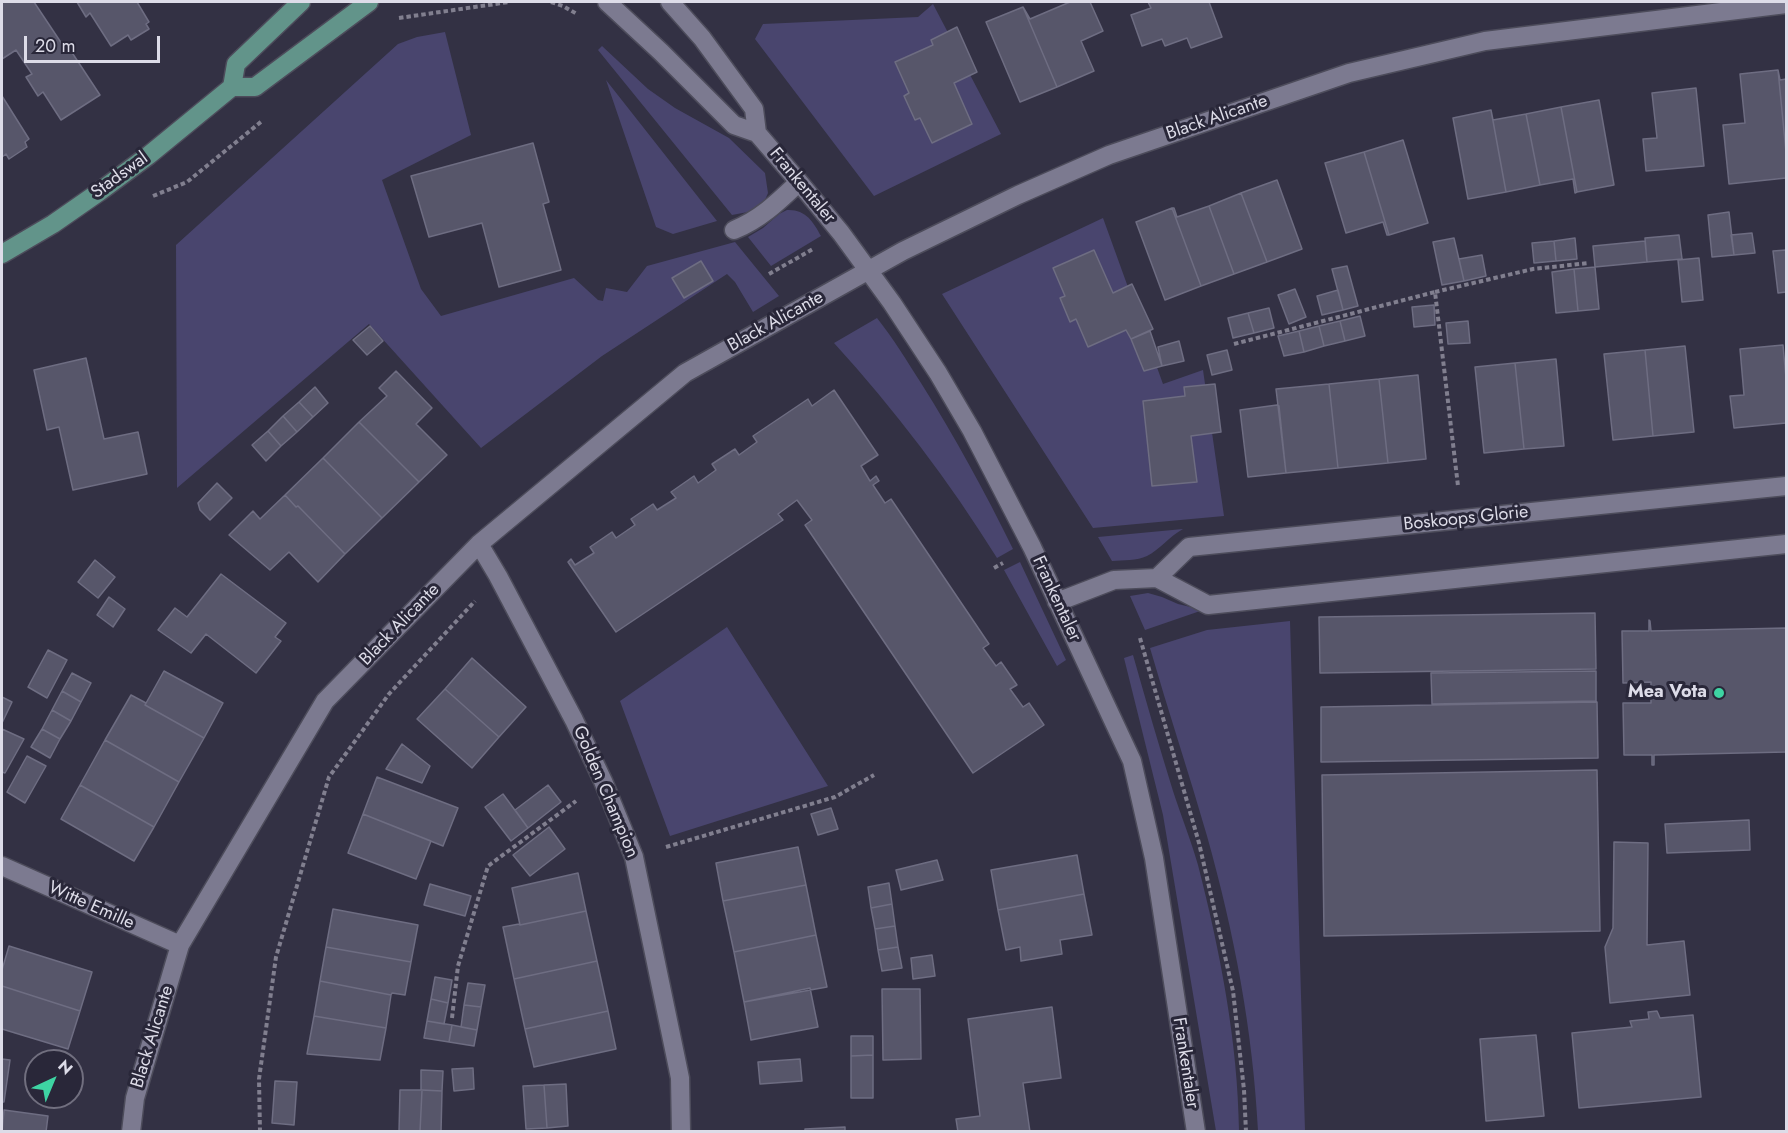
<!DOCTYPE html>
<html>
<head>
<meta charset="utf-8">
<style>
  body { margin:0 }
  #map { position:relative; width:1788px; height:1133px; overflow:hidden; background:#333144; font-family:Jost,sans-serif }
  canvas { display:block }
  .frame { position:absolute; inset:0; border:3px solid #dddce8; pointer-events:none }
  .north { position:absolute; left:24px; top:1049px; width:60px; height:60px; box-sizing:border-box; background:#292739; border:2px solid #716f7f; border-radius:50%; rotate:44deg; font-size:16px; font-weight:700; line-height:24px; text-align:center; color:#dddce8 }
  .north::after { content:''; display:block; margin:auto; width:21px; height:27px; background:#3ed4a3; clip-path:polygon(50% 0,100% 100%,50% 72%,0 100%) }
  .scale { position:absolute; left:24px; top:36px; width:136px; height:27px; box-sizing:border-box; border:3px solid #dddce8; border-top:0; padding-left:8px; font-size:18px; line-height:21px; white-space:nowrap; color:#dddce8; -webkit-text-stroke:4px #292739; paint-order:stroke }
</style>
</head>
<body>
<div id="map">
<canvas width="1788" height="1133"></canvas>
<div class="frame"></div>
<div class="north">N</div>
<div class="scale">20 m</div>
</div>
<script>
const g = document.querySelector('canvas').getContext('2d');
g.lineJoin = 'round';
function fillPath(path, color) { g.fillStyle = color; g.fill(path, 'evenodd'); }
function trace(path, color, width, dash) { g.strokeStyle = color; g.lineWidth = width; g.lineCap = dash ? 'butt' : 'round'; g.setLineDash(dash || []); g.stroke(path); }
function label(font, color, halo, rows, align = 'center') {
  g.font = font + ' Jost,sans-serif'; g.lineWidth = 6; g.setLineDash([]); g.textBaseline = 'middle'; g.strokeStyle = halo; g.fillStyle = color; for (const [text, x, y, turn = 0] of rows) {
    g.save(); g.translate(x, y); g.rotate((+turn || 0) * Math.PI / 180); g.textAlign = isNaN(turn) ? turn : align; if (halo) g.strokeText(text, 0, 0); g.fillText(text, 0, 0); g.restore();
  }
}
fillPath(new Path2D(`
  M933 4 1001 134 874 196 755 39 763 24 918 17Z
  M445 32 471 135 382 180 421 289 441 316 574 278 598 300 603 301 606 288 627 292 647 266 735 242 779 296 753 312 735 282 727 274 602 356 481 448 369 324 177 488 176 245 398 44 417 37Z
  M602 46 648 89 675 108 729 138 765 173 768 193 765 200 753 211 732 215 598 50Z
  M606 80 717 221 673 234 656 227Z
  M787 210C805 209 813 221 821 236L771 266 748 237 763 228 779 214Z
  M1103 218 1163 384 1203 370 1224 516 1093 528 942 294Z
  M877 318C893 338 907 361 921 383 955 437 985 492 1013 549L997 558C949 481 895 410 834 343Z
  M1183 529C1170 536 1159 550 1147 556 1137 561 1123 560 1112 561L1098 537Z
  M1020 562 1066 660 1057 666 1004 570Z
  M1148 593 1162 597 1178 604 1203 610 1145 630 1130 596Z
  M1290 621 1305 1131H1258C1253 1031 1234 932 1207 836 1189 773 1168 711 1150 648L1207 630Z
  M727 627 828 786 670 836 620 701Z
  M1133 655C1146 701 1159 746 1173 791 1181 816 1191 840 1198 865 1220 951 1238 1042 1239 1131H1216L1163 815 1124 658Z`), '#49456e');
const building = new Path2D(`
  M3 2H34L64 47 67 45 100 95 61 120 43 92 38 96 26 77 32 74 16 50 2 59V3Z
  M77 2H137L149 22 146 24 149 29 131 40 128 35 111 46 90 13 86 17Z
  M1070 2H1090L1103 31 1081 41 1094 71 1057 87 1023 7 1030 19Z
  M1148 2H1209L1222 37 1191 48 1187 38 1165 46 1162 39 1142 46 1131 15 1151 8Z
  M1023 7 1057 87 1020 102 986 22Z
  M957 27 977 72 954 83 972 124 932 143 920 118 915 120 904 96 909 93 895 62 933 45 931 40Z
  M1778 70 1786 152V178L1729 184 1723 125 1745 123 1740 74Z
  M1778 70 1780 80 1786 79V152Z
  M1696 88 1704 166 1646 171 1643 139 1657 138 1652 93Z
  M2 96 29 139 25 142 27 147 9 159 6 154 2 157Z
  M1599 100 1614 185 1577 192 1561 107Z
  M1561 107 1577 192 1575 193 1573 179 1540 185 1526 114Z
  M1491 110 1506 192 1468 199 1453 118Z
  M1491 110 1493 120 1526 114 1540 185 1506 192Z
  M1403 140 1428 223 1389 235 1364 152Z
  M533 143 549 202 543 204 561 270 499 287 482 223 429 237 411 176Z
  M1364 152 1389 235H1387L1383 222 1346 233 1325 163Z
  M1277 180 1302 249 1267 262 1241 193Z
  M1241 193 1267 262 1234 274 1209 206Z
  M1209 206 1234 274 1201 286 1172 208H1174L1177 217Z
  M1172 208 1201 286 1165 300 1136 222Z
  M1729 212 1734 255 1712 257 1708 215Z
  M1752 233 1755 253 1734 255 1731 235Z
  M1679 235 1682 259 1647 262 1645 238Z
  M1454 238 1464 281 1442 285 1433 242Z
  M1575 238 1577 259 1556 261 1554 241Z
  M1554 241 1556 261 1534 263 1532 243Z
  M1645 241 1647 262 1595 267 1593 246Z
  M1094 250 1113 293 1132 284 1153 329 1131 339 1126 330 1088 347 1076 319 1070 322 1060 298 1065 296 1053 268Z
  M1786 250V292L1778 293 1773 251Z
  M1482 255 1486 276 1464 281 1459 259Z
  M1699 258 1703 300 1682 302 1678 260Z
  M701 261 713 281 684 298 672 278Z
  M1347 266 1358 306 1343 310 1332 269Z
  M1595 267 1599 309 1578 311 1574 269Z
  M1574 269 1578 311 1556 313 1552 272Z
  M1295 289 1306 317 1289 324 1278 295Z
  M1338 290 1343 310 1322 315 1317 296Z
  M1434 305 1435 325 1414 327 1412 307Z
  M1269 308 1274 328 1254 333 1248 313Z
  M1248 313 1254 333 1233 338 1228 318Z
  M1360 316 1365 336 1345 341 1340 321Z
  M1340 321 1345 341 1324 346 1319 326Z
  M1468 321 1470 343 1448 344 1446 323Z
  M370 326 383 341 367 355 353 340Z
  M1319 326 1324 346 1304 352 1299 331Z
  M1150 331 1162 366 1144 371 1131 339Z
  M1299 331 1304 352 1284 356 1278 336Z
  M1179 341 1184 361 1162 366 1158 347Z
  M1783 345 1786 378V423L1734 428 1730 396 1744 395 1740 349Z
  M1685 346 1694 432 1653 436 1645 350Z
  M1227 350 1232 370 1212 375 1207 355Z
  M1645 350 1653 436 1613 440 1604 354Z
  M86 358 104 439 138 432 147 474 73 490 59 427 47 430 34 370Z
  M1556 359 1564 446 1524 449 1515 363Z
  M1515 363 1524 449 1484 453 1475 367Z
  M396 371 432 408 416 424 447 455 419 482 359 422 387 396 379 388Z
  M1418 375 1426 459 1388 463 1379 379Z
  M1379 379 1388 463 1338 468 1329 384Z
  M1215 384 1221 432 1191 436 1197 482 1152 486 1143 401 1185 396 1184 387Z
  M1329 384 1338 468 1286 473 1276 389Z
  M315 387 328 403 313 417 299 402Z
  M834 390 878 455 861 466 870 481 876 476 879 481 873 485 885 503 891 499 989 644 983 648 996 666 1001 662 1017 685 1010 689 1023 707 1029 703 1044 725 973 773 805 525 812 520 797 500 778 514 783 520 616 632 568 562 571 559 575 565 594 553 590 547 612 532 616 538 635 525 631 519 653 504 657 510 676 498 671 492 694 476 698 483 716 470 712 464 735 449 739 455 757 442 753 436 808 399 812 406Z
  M299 402 313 417 297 432 283 416Z
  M1277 405 1279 406 1286 473 1248 477 1240 410Z
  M283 416 297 432 281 446 268 431Z
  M359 422 419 482 382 518 323 458Z
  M268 431 281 446 266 461 252 445Z
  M323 458 382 518 345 554 298 506 296 507 285 495Z
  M217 483 232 498 210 520 200 510 198 503Z
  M285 495 296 507 298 506 345 554 318 582 289 552 270 570 229 535 253 511 260 519Z
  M95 560 115 577 98 598 78 582Z
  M221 574 286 623 275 637 281 641 256 673 206 634 191 653 158 630 175 608 187 617Z
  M109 597 125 609 113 627 97 615Z
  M1595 613 1596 669 1320 673 1319 617Z
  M1649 620 1650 621 1651 631 1786 628V752L1654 755V765H1652V755H1624L1623 703H1651V682L1623 683 1622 631H1649Z
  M48 650 67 660 47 698 28 687Z
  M472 658 526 707 499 737 445 689Z
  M164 671 223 703 204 738 145 705Z
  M1596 671V701L1432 704 1431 673Z
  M72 673 91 683 81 702 62 691Z
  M445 689 499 737 472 768 417 719Z
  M62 691 81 702 71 721 52 710Z
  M131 695 146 703 145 705 204 738 179 782 105 740Z
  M2 697 12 702 2 723Z
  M1597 702 1598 758 1321 762V707Z
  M52 710 71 721 60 739 42 729Z
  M2 729 24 739 5 773 2 772Z
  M42 729 60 739 50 758 31 747Z
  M105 740 179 782 154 827 80 785Z
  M402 744 430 766 422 783 386 769Z
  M27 756 46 766 25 803 7 792Z
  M1597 770 1600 931 1324 936 1322 775Z
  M377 777 458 808 443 846 363 814Z
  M80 785 154 827 134 861 61 819Z
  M548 785 561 802 528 828 515 810Z
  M503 794 528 828 511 841 485 807Z
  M831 808 838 829 818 835 811 814Z
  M363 814 431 841 416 879 348 853Z
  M1749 820 1750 850 1667 853 1665 824Z
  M549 827 565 849 530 876 513 855Z
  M1614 842 1648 843 1647 945 1684 941 1690 995 1610 1003 1605 947 1613 928Z
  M798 847 806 885 723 901 716 863Z
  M1077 855 1084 894 998 910 991 870Z
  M937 860 943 880 901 890 896 870Z
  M578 873 586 911 520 925 512 888Z
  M889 883 892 904 871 908 868 887Z
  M430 884 471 896 465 916 424 905Z
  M806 885 816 935 734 952 723 901Z
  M1084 894 1092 935 1060 940 1062 954 1021 961 1020 947 1006 950 998 910Z
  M892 904 895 926 875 929 871 908Z
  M333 909 418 925 411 962 326 947Z
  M586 911 597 961 514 979 503 927 519 924 520 925Z
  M895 926 898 947 878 950 875 929Z
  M816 935 827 987 744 1002 734 952Z
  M9 946 92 972 80 1011 2 986V970Z
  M326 947 411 962 405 995 392 993 391 995 320 981Z
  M898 947 902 968 882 971 878 950Z
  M932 955 935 976 913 979 911 958Z
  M597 961 608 1011 525 1029 514 979Z
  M435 977 452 980 448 1003 431 999Z
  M320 981 391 995 386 1028 314 1016Z
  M468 983 485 985 481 1007 464 1005Z
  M2 986 80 1011 68 1049 2 1029Z
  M810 988 818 1027 751 1040 744 1002Z
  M882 989H920L921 1059 883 1060Z
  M431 999 448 1003 444 1024 427 1021Z
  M464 1005 481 1007 477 1030 461 1027Z
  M1052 1007 1061 1078 1023 1083 1030 1132H958L956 1119 980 1116 968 1019Z
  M608 1011 616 1049 534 1067 525 1029Z
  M1657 1011 1660 1018 1693 1015 1701 1097 1579 1108 1572 1033 1632 1027 1630 1021 1649 1019 1648 1012Z
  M314 1016 386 1028 380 1060 307 1054Z
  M427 1021 452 1025 449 1042 424 1038Z
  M452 1025 477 1030 474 1046 449 1042Z
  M1536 1035 1544 1116 1486 1121 1480 1039Z
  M851 1036H873V1055L851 1056Z
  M873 1055V1098H851V1056Z
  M2 1059 10 1060 4 1102H2Z
  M800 1059 802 1081 760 1084 758 1062Z
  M473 1068 474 1089 454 1091 452 1069Z
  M421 1070 443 1071 442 1091 421 1090Z
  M275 1081 297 1082 294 1125 272 1123Z
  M566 1084 568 1126 547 1128 544 1085Z
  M544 1085 547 1128 526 1129 523 1086Z
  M400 1090H422L420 1132H399Z
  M422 1090 442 1091 441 1132H420Z
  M4 1110 48 1116 46 1132H2Z
  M845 1127V1132H805V1129Z`);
fillPath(building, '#57566a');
trace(building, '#6e6d82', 1.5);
const minor = new Path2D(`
  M607 2 661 52 734 125 757 133 799 182 841 233 892 303 938 373 972 431 1032 547 1132 761 1154 858 1196 1132
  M670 2 702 38 754 109 757 133
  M734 230C761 219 779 201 799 182
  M479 544 498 576 574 720 603 781 634 857 680 1078 681 1132
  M1157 578 1189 547 1786 486
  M1057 602 1114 580 1157 578 1208 605 1786 544
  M2 866 180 945
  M131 1132 135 1098 180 945 325 701 479 544 685 373 903 251 1018 195 1109 155 1349 73 1485 41 1786 4`);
const major = new Path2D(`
  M232 87 236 64 301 2
  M2 254 53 224 99 192 149 155 232 87H255L369 2`);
trace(minor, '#4d4c5b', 21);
trace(major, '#4d4c5b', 21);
trace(new Path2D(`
  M551 2 563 6 577 14
  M399 18 509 2
  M153 196 187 182 262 121
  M769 274 813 249
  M1435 292 1533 269 1589 263
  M1234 344 1435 292 1458 486
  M994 568 1003 563
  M1140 638 1199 843 1233 991 1244 1090 1246 1132
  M666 847 835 797 874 775
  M452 1018 458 966 488 866 576 801
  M260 1132 259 1079 276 957 329 777 389 694 475 601`), '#817f8f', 4, [4.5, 3]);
trace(minor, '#7c7a90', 18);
trace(major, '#62948a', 18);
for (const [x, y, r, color] of [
  [1719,693,6,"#3ed4a3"]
]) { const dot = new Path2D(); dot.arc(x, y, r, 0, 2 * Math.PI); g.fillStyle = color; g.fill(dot); trace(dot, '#292739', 2); }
label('18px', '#dddce8', '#292739', [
  ["Black Alicante",1217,118,-19],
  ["Stadswal",120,176,-36],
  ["Frankentaler",802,186,50],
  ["Black Alicante",776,322,-29],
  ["Boskoops Glorie",1466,519,-6],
  ["Frankentaler",1056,599,65],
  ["Black Alicante",400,625,-46],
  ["Golden Champion",605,792,67],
  ["Witte Emille",91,906,24],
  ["Black Alicante",153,1037,-73],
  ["Frankentaler",1185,1063,81]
]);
label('bold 18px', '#dddce8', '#292739', [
  ["Mea Vota",1707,693]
], 'right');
</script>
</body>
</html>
